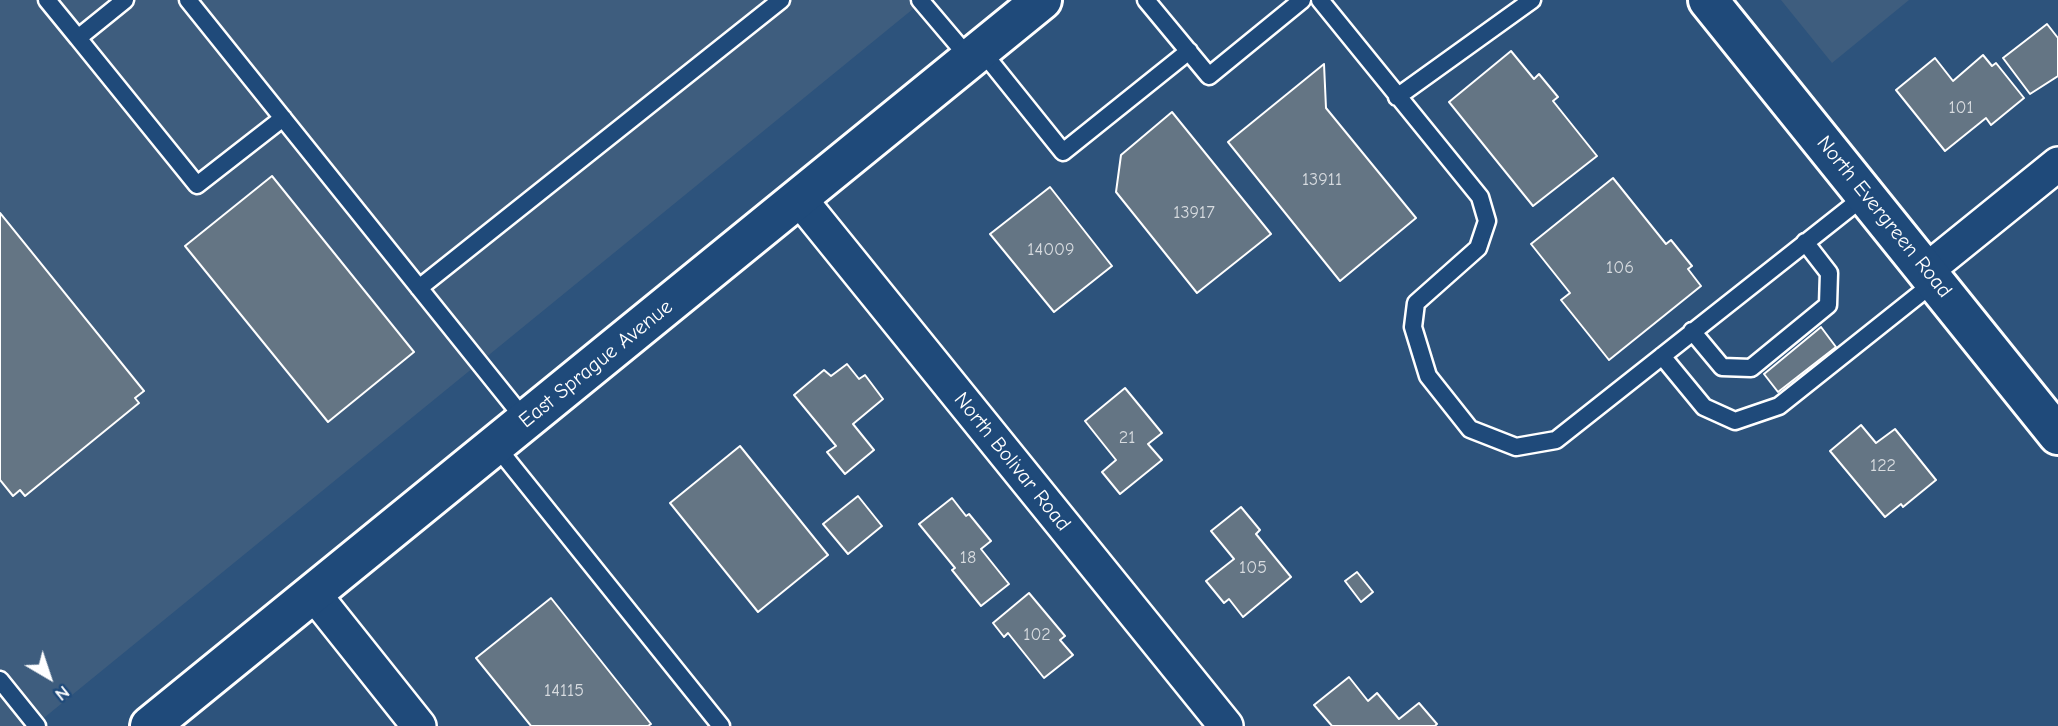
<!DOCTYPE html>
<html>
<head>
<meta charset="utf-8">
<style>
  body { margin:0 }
  #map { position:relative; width:2058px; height:726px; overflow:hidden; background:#2d537c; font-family:"Comic Neue",sans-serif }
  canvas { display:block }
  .north { position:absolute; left:14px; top:642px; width:70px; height:70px; -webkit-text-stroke:5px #1f4a7a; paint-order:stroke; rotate:141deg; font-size:19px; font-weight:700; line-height:28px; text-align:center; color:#fff }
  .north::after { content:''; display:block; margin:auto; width:24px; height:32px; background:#fff; clip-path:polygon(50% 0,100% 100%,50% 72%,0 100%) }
</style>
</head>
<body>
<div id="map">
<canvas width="2058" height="726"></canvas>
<div class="north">N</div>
</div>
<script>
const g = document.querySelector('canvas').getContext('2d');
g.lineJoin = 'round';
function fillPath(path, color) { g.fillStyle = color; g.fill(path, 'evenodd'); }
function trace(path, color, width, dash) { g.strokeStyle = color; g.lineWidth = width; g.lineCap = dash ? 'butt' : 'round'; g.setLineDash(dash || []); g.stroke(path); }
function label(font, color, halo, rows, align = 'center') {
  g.font = font + ' "Comic Neue",sans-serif'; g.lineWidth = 5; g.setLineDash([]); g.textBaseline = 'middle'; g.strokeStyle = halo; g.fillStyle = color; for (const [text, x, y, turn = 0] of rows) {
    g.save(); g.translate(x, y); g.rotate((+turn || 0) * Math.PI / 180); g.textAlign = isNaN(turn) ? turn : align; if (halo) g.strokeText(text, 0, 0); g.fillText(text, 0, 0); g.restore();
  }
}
fillPath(new Path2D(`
  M0 0H924L34 726H0Z
  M1781 0H1909L1832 63Z`), '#3e5d7e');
const building = new Path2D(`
  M2047 24 2058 38V76L2030 94 2003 58Z
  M1511 51 1534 79 1539 74 1558 97 1553 101 1597 156 1533 206 1449 102Z
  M1983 55 1992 66 1996 63 2024 98 1991 125 1986 118 1945 151 1896 90 1935 58 1953 81Z
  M1324 64 1326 108 1416 218 1340 281 1228 142Z
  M1172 112 1271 234 1197 293 1116 192 1121 155Z
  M272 176 414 352 328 422 185 246Z
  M1613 178 1666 244 1671 240 1692 266 1688 269 1701 286 1609 360 1561 300 1570 293 1531 244Z
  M1050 187 1112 266 1054 312 990 234Z
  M0 213 144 391 135 398 139 403 25 496 20 490 13 496 0 480Z
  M1821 327 1836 347 1778 392 1764 374Z
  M847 364 859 379 865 375 883 399 853 424 874 450 845 474 827 452 836 446 794 395 824 370 831 376Z
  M1125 388 1162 433 1148 444 1162 460 1120 494 1102 472 1116 460 1085 421Z
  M1861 425 1876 443 1895 429 1936 480 1903 507 1901 504 1885 517 1830 451Z
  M740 446 828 555 758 612 670 503Z
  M858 496 882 526 848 554 823 524Z
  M952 498 966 516 969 514 991 541 981 549 1009 584 981 606 952 570 955 568 919 524Z
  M1241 507 1260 530 1256 534 1291 577 1243 617 1229 599 1224 603 1206 581 1234 559 1211 531Z
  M1357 572 1373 592 1361 602 1345 581Z
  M1029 593 1065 636 1060 640 1073 655 1044 678 1008 633 1004 637 993 623Z
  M551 598 651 724 648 726H531L476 658Z
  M1349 677 1368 701 1377 693 1399 719 1419 703 1437 724 1435 726H1332L1314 705Z`);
fillPath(building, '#647584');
trace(building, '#fff', 2);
const lane = new Path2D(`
  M47 0 78 38 125 0
  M188 0 526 421
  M920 0 970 59
  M1146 0 1209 76 1302 0
  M1320 0 1480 197 1487 221 1478 248 1416 303 1413 327 1428 376 1470 429 1516 447 1556 440 1866 195
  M78 38 197 185 283 118
  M981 50 1063 152 1189 51
  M1397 97 1532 0
  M419 288 781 0
  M1692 331 1722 367 1751 368 1828 305 1829 273 1805 242
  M1662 356 1704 407 1735 421 1779 406 1936 281
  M496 446 721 726
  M0 680 37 726`);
const street = new Path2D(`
  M798 197 1226 726
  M1927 270 2058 164
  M313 593 419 726`);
const primary = new Path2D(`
  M1708 0 2058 435
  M150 726 1042 0`);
trace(lane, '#fff', 21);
trace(street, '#fff', 38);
trace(primary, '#fff', 44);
trace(lane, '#1f4a7a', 16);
trace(street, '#1f4a7a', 33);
trace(primary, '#1f4a7a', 38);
label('18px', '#d8dce0', null, [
  ["101",1961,108],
  ["13911",1322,180],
  ["13917",1194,213],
  ["14009",1051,250],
  ["106",1620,268],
  ["21",1127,438],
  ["122",1883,466],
  ["18",968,558],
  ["105",1253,568],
  ["102",1037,635],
  ["14115",564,691]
]);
label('21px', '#fff', '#1f4a7a', [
  ["North Evergreen Road",1884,217,51],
  ["East Sprague Avenue",596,364,-39],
  ["North Bolivar Road",1012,462,51]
]);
</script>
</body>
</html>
